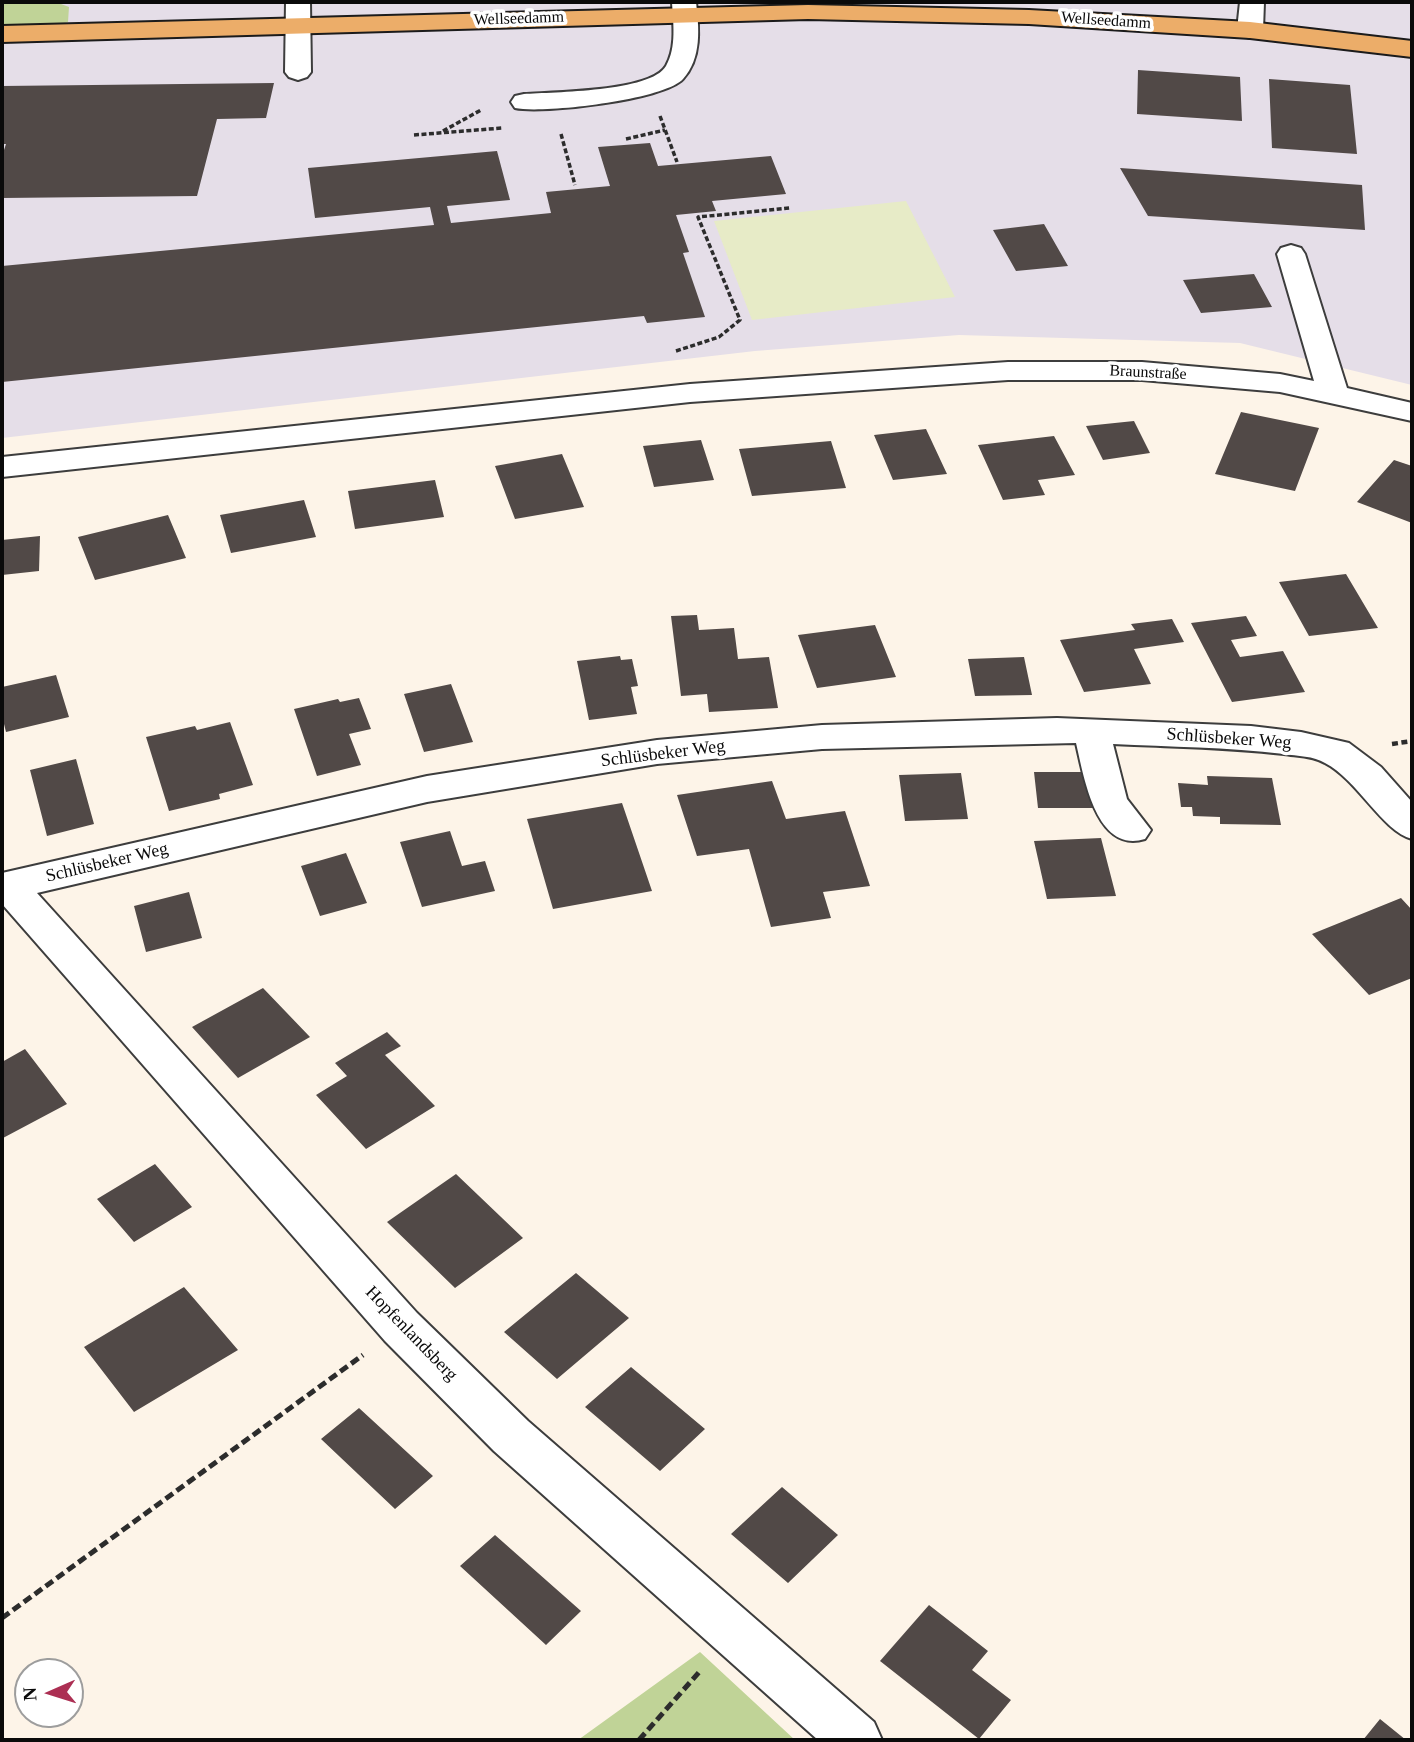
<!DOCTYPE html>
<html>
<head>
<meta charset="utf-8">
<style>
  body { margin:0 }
  #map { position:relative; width:1414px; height:1742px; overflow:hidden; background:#fdf4e8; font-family:"Times New Roman",serif }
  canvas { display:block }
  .frame { position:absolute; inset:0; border:4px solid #0a0a0a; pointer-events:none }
  .north { position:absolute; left:14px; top:1658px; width:70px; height:70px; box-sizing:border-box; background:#fff; border:2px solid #9d9d9d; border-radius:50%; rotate:267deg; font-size:19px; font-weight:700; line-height:28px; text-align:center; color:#0a0a0a }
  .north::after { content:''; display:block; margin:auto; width:24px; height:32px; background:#ac2f53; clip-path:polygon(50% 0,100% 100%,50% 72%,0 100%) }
</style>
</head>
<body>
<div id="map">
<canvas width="1414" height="1742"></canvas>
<div class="frame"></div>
<div class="north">N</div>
</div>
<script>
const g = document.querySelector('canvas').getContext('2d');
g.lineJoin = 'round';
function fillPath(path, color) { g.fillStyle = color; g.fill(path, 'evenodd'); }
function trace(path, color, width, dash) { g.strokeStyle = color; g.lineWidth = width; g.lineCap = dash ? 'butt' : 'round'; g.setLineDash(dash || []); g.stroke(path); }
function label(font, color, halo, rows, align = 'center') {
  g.font = font + ' "Times New Roman",serif'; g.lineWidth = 7; g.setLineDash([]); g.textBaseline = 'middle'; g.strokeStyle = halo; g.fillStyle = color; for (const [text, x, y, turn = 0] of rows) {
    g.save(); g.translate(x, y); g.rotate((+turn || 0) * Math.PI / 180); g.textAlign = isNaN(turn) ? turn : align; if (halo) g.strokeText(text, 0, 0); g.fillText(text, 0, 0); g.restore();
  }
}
fillPath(new Path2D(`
  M2 2H1412V385L1240 343 959 335 755 351 2 438Z`), '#e5dee8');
fillPath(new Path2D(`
  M2 2 61 4 69 7 68 22 59 25 2 24Z
  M700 1652 795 1740H578Z`), '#c0d397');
fillPath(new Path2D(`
  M906 201 955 297 752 320 714 221Z`), '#e7ebc7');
fillPath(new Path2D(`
  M1138 70 1240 77 1242 121 1137 114Z
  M1269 79 1350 85 1357 154 1272 148Z
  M274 83 266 118 217 119 197 196 2 198V156L6 144H2V86Z
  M650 143 658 166 771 156 786 194 712 201 716 211 676 215 689 252 683 253 705 317 647 323 644 316 2 382V266L434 225 430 207 315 218 308 168 497 151 510 200 447 206 451 223 551 213 546 192 610 186 598 147Z
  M1120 168 1362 185 1365 230 1148 216Z
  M1044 224 1068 266 1016 271 993 230Z
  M1254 274 1272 307 1201 313 1183 280Z
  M1241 412 1319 428 1295 491 1215 474Z
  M1134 421 1150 453 1103 460 1086 426Z
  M926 429 947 474 893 480 874 435Z
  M1054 436 1075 475 1038 480 1045 495 1003 500 978 445Z
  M701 440 714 480 654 487 643 446Z
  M831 441 846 488 752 496 739 449Z
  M562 454 584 507 515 519 495 466Z
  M1394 460 1412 466V523L1357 502Z
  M435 480 444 517 355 529 348 491Z
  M304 500 316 537 231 553 220 515Z
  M168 515 186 558 95 580 78 537Z
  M40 536 39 571 2 575V540Z
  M1346 574 1378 628 1309 636 1279 582Z
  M697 615 699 630 734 628 738 659 769 657 778 708 709 712 707 694 681 696 671 616Z
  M1246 616 1257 636 1231 640 1240 657 1283 651 1305 692 1232 702 1191 623Z
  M1172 619 1184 642 1134 649 1151 684 1084 692 1060 640 1135 630 1131 624Z
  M875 625 896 677 817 688 798 635Z
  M620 656 621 660 632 659 638 686 631 687 637 714 589 720 577 661Z
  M1024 657 1032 695 975 696 968 659Z
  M56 675 69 717 6 732 2 716V687Z
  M451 684 473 742 424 752 404 694Z
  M359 698 371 729 349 734 361 765 317 776 294 709 338 699 340 702Z
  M230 722 253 785 219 794 220 799 169 811 146 737 195 726 197 730Z
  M76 759 94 824 47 836 30 770Z
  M1034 772H1092L1098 808H1038Z
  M961 773 968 819 905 821 899 775Z
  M1207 776 1272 778 1281 825 1220 824V817L1193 816 1192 807H1181L1178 783 1208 785Z
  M772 781 786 819 845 811 870 886 823 892 831 918 771 927 749 849 697 856 677 795Z
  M622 803 652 891 553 909 527 819Z
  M450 831 462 866 485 861 495 891 422 907 400 842Z
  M1101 838 1116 896 1047 899 1034 841Z
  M346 853 367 903 320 916 301 866Z
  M189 892 202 938 146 952 134 906Z
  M1401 898 1412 910V978L1369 995 1312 934Z
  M263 988 310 1037 238 1078 192 1027Z
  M387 1032 401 1046 385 1055 435 1106 366 1149 316 1095 347 1076 335 1063Z
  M25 1049 67 1104 3 1138 2 1062Z
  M155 1164 192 1207 134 1242 97 1199Z
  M456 1174 523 1238 455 1288 387 1222Z
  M576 1273 629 1318 557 1379 504 1332Z
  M184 1287 238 1350 134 1412 84 1347Z
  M631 1367 705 1429 660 1471 585 1407Z
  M359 1408 433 1476 395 1509 321 1439Z
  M782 1487 838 1535 788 1583 731 1534Z
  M495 1535 581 1611 546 1645 460 1566Z
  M929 1605 988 1651 972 1670 1011 1700 979 1739 880 1661Z
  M1380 1719 1406 1740H1363Z`), '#514947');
const minor = new Path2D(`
  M286 2H310L311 72 307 77 298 80 289 77 285 72Z
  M672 2H696C699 28 702 58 683 79 664 100 542 114 515 108L511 102 515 96 524 94C553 92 651 92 666 66 677 47 673 22 672 2Z
  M1240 2H1264L1263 30 1259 35 1250 38 1241 35 1237 30Z
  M1291 245 1301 248 1305 254 1347 388 1412 403V421L1280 392 1142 380H1008L690 402 2 477V457L690 384 1008 362H1142L1280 374 1314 381 1277 254 1281 248Z
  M1057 718 1251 726 1301 732 1336 740 1349 743 1381 767 1412 802V839C1382 831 1358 780 1325 763 1314 756 1297 756 1284 754 1227 747 1170 747 1113 744L1127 799 1151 830 1145 839C1096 854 1084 777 1076 743L822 749 657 764 427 802 37 893 417 1313 528 1421 874 1722 882 1740H818L494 1451 385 1341 2 904V873L427 776 657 740 822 725Z`);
const major = new Path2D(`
  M808 5 1029 10 1250 22 1412 41V57L1250 38 1029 24 808 19 2 42V26Z`);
trace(minor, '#3d3d3d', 4);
trace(major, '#1b1b1b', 4);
trace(new Path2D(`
  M660 116 677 162
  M443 131 481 110
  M561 134 575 185
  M414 135 502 128
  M626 139 665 130
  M676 351 719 337 740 320 698 217 790 208`), '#2c2c2c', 3.5, [5, 2.5]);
trace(new Path2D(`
  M1392 744 1412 741`), '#2c2c2c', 4.5, [6, 3.5]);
trace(new Path2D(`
  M2 1618 363 1355
  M639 1740 701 1670`), '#2c2c2c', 5, [9, 4.5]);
fillPath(minor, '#fff');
fillPath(major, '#ecad69');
label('16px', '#0a0a0a', '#fff', [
  ["Wellseedamm",519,19,-2],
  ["Wellseedamm",1106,21,4],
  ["Braunstraße",1148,373,3]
]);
label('18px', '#0a0a0a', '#fff', [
  ["Schlüsbeker Weg",1229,739,4],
  ["Schlüsbeker Weg",663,754,-7],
  ["Schlüsbeker Weg",107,863,-13],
  ["Hopfenlandsberg",411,1334,46]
]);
</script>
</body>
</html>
